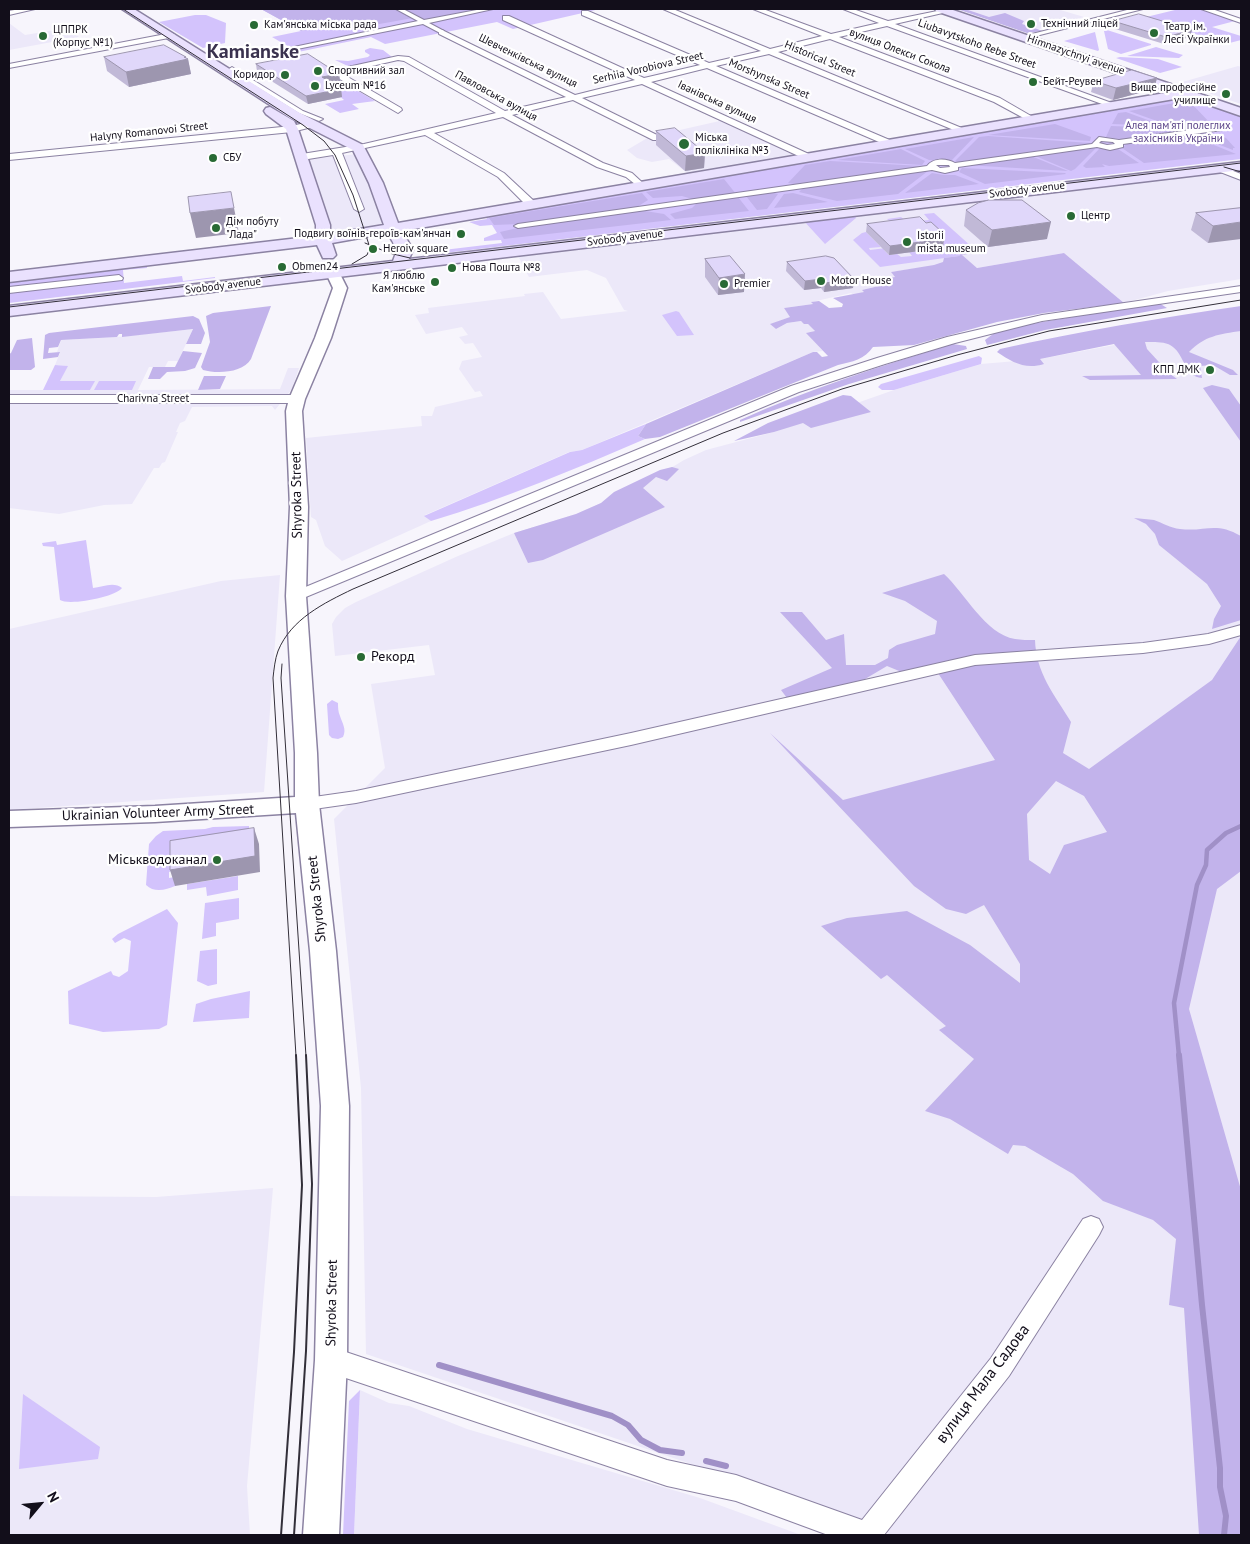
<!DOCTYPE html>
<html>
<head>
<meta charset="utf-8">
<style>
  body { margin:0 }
  #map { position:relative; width:1250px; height:1544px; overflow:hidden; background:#f7f5fc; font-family:"PT Sans",sans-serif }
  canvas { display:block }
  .frame { position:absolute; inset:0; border:10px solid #120e1a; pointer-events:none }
  .north { position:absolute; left:15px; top:1479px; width:50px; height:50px; -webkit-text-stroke:4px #fff; paint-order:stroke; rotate:62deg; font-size:14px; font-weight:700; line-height:20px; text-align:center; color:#120e1a }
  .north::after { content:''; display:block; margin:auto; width:18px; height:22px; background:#120e1a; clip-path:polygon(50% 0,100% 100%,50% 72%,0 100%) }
</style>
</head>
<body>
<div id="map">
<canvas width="1250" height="1544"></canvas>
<div class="frame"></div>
<div class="north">N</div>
</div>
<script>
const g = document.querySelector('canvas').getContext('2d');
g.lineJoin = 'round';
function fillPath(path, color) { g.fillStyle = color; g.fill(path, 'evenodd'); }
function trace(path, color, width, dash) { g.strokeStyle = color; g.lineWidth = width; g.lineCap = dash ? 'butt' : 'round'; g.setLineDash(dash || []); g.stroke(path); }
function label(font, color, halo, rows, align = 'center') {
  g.font = font + ' "PT Sans",sans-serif'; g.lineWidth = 4.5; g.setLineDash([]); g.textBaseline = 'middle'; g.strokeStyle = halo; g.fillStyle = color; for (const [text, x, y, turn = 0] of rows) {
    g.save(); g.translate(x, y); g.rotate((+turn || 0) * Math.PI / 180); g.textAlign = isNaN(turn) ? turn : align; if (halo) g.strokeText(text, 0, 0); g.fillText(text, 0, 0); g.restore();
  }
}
fillPath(new Path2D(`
  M960 9H1057L1084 17 1028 32Z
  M9 23 25 35 67 28 79 37 9 50Z
  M1238 66 1241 67V104L1179 83Z
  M724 120 804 157 691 176 669 159 652 162 637 158 627 150 649 137Z
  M358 154 388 226 334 236 309 159Z
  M1241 169V279L1168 291 1124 303 1064 253 977 268 968 261 891 272 896 277 873 281 879 286 863 290 865 292 854 295 851 293 812 302 813 304 784 308 791 317 771 324 776 329 787 323 801 321 808 324 815 331 807 333 823 351 813 352 582 450 569 452 425 515 431 521 342 561 325 546 316 520 311 517 306 438 422 426 421 416H432L435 407 483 396 480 391 475 392 459 369 462 361 482 357 473 343 465 344 459 337 468 335 462 327 426 334 415 315 429 313 428 308 525 296 524 294 543 292 561 319 628 311 624 310 606 278 587 270 529 277 517 254Z
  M1241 321V1535H892L762 1488 366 1354 361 1088 334 819 385 768 371 684 435 675 429 645 335 656 332 624 336 617 345 608 356 602 458 556 514 533 576 514 601 503 656 477 684 460 706 450 774 432 894 390 981 364 1040 359Z
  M193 329 178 361H168L165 367H149L138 390 280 389 288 368H299L292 389 275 410 272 406 192 407 185 421 180 423 176 432H178L165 462 162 463 159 468H154L132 504 104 505 59 514 9 508V390H90L94 381H60L67 366 55 365 60 353 57 352 61 340 117 337Z
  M280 575 264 792 9 810V629L221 581Z
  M273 1188 247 1486 250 1535H9V1196L156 1197Z
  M360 1390 389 1403 409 1406 467 1429 700 1498 801 1535H354Z`), '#ece8f9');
fillPath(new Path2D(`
  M261 9H600L513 29 497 22 385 44 371 37 298 52 272 37 301 31Z
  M1179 9H1199L1235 21 1212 27 1241 36V40L1222 45 1195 34H1187L1138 19Z
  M195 15H206L226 23 225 43 203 48 159 22Z
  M1107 30 1151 44V45L1121 54 1108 49 1104 31Z
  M1095 32 1099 50 1098 51 1064 41Z
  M1156 47 1183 55 1179 58 1127 56Z
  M370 48 383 50 392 57 350 67 335 60 348 61 368 57 370 55 365 52V50Z
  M1120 57 1158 59 1182 67 1160 73 1116 58Z
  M353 88 375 101 352 104 359 109 340 113 325 104 344 100 335 92Z
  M1179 97 1203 101 1241 114V159L436 254 435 251 502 243 501 240 484 241V238L497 233 492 225 480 226 469 222 487 219 485 216Z
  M934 213 972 247 963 251 959 256 880 267 853 240 862 233 866 232 881 247 869 248 870 250 886 248 884 250 889 255 897 254 901 257 912 256 909 252 942 248 900 230 887 219 901 217 907 222 929 220 924 214Z
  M854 214 856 218 825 244 803 220Z
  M147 264V268L123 270 124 283 182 276 183 281 215 277V278L9 303V281Z
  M676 311 679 312 694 335 677 336 662 315Z
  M979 356 982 358 981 364 894 390H882L878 387 881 384Z
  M55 365 68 366 60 381H95L90 390H43Z
  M99 381H136L132 390H94Z
  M646 424 638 436 645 439C575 469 504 499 431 521L424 516 570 452 582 450Z
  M86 540 93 588C102 587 114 581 122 588 116 597 69 606 60 600L54 547 43 546 42 543 56 541 57 545Z
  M332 700 338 703C338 707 338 712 340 716 342 723 347 729 343 737L338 739 332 738 329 735 327 704Z
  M249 826V845L169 872V878L175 877V886C166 890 154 893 146 885L149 844 156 836 163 831 205 829 213 827Z
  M238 876V890L207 896 206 887 187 890V884Z
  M239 898V919L216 923V936L202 939 205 903Z
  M167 909 178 923 167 1025 159 1029 103 1032 69 1024 68 991 111 971 113 975 119 977 128 971 131 941 124 938 115 943 112 939 118 934Z
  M217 949V984L208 986 197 981 200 951Z
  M250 991 249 1018 193 1022 196 1004 211 999Z
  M360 1390 354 1535H343L349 1401Z
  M23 1394 100 1447 98 1459 19 1469Z`), '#d3c3fc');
fillPath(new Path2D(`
  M261 9H395L413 18 357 28 344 23 301 31Z
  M403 9H484L429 19H422Z
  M957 9H965L989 17 1005 13 1024 21 1022 24 1043 31 1027 33Z
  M1186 101 1191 103 1211 124 1182 130 1129 111Z
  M1126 112 1164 126 1112 124 1118 113Z
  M1055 124 1091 137 1090 141 988 135Z
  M1111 126 1166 128 1177 131 1121 139 1106 137Z
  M1207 132 1226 138 1235 148H1233V150L1191 134Z
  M1187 134 1236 154 1144 163 1122 148 1127 144 1126 143Z
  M988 136 1090 143 1091 144 959 163 955 161 979 137Z
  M974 137 952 160H929L905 149Z
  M1093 147H1097L1075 169 1071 171 1033 155Z
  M1100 148 1118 149 1139 163 1109 166 1102 164 1105 167 1086 168 1083 166Z
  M901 149 925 161 922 165 837 160Z
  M1031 156 1068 171 965 165Z
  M830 161 922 166 923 167 800 185 788 183 805 165Z
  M962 168 1065 173 1066 174 985 184 959 172Z
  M926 170 928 171 898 194 837 201 799 192 803 188Z
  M932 173 944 175H955L979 184 905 193Z
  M724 179 736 194 692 199 682 196 653 198 646 192Z
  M770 192 778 194 767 209 757 210 746 196Z
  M642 193 648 200 637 207 519 224 494 225 489 218Z
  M793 193 828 202 774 208 784 194Z
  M738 197 749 211 675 219 670 214 692 208 697 203Z
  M639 210 664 214 671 220 504 239 500 232 522 227Z
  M972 247 979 252 962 255 977 268 1064 253 1124 303 1044 313 997 322 914 345 873 347C865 359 852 362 838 365L660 437 645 439 638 436 646 424 813 352H817L822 357 828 356 806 333 815 331 808 324H804L801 321 787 323 776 329 770 324 790 317 784 308 813 304 811 302 819 301 829 308 842 307 843 304 833 298 864 292 862 290 879 286 873 280 895 277 891 272 934 265 943 262 944 258 959 256 963 251Z
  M1159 303 1167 308 1045 330 987 345 985 340 997 331 1042 322Z
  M271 306 251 359C243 373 217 374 203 370L201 367 210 342 206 316 213 313Z
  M1241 306V331C1220 334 1204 336 1189 352L1233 370 1238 375H1230L1213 365 1200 366 1202 378C1185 377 1184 355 1173 347 1166 341 1154 342 1145 342L1147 349 1169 373 1177 379 1090 380 1082 376 1141 375 1114 344 1040 359 1044 364C1025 370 1012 362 997 352L1000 349C1080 331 1160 318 1241 306Z
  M193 316 199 319 205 333 201 344H186L193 329 122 337V334H119L117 337 61 340 58 347 49 348 48 353 60 352 58 357 43 359 45 335 49 333Z
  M32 338 35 367 31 370H9V354L11 353 17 340Z
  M953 344 966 346 967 349 849 384 740 422V420C808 389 881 366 953 344Z
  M183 351 202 353 195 368 185 371 167 372 160 379H148L153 367H175Z
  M204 376H226L220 389 198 390Z
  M1212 385 1229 389 1241 406V442L1203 388Z
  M843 395 851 396 871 412 811 428 803 423 774 432 734 441 768 423Z
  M672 467 679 469 667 481 656 477 643 488 665 507 543 560 528 563 514 533 576 514 601 503 614 492 660 470Z
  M1134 518C1141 519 1148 519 1154 520 1163 523 1170 528 1180 529 1206 532 1215 521 1241 536V620L1212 629 1214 619 1221 606 1207 584 1159 545 1155 534 1146 524Z
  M944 574C965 593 985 634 1015 639 1021 640 1028 640 1035 640 1036 673 1054 694 1071 722L1063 753 1089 769 1212 680 1241 636V871L1217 889 1189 1009 1241 1190V1535H1199L1184 1308 1169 1305 1176 1239 1153 1220 1103 1201 1073 1174 1025 1146 1013 1145 1008 1154 950 1119 925 1111 974 1059 939 1030 946 1026 887 975 881 979 821 926 847 918 907 911 970 945 1020 983V964L984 905 966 914 946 909 914 886 770 733 843 800 995 760 934 667 904 673 887 666 860 682 787 698 781 690 832 668 780 612H802L826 640 844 634 846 665H875L888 658 889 650 897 645 935 634 937 621 905 601 882 593ZM1056 781 1084 796 1107 832 1064 845 1050 874 1029 860 1027 814Z`), '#c2b3eb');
trace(new Path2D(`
  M1179 1056 1174 1003 1197 885 1206 865 1207 850 1226 833 1241 826`), '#a090c7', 4.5);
trace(new Path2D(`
  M1179 1055 1202 1305 1220 1468V1487L1226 1516 1224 1535
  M439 1365 612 1416 628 1425 641 1440 660 1450 682 1453
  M706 1461 726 1466`), '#a090c7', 6);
const pedestrian = new Path2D(`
  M396 9H403L424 20 482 9H493L429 23 444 31 442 34 423 24 292 50 289 48 418 21Z
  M232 67 303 111 323 119 319 121 299 113 230 70 229 69Z
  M1219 126H1222V130L1123 144V147L1110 150 1097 147 958 167V170L945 173 932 170 518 228 514 226 518 224 927 166C933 158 946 158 955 163L1092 144 1099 137 1119 140ZM1101 141 1113 142 1115 144 1107 145 1099 143ZM936 165H949L950 167 940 168Z
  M119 275 123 278 122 280 9 293V287Z`);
const minor = new Path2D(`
  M20 9H35L9 15V11Z
  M663 9H673L770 49 822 36 753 9H763L831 34 879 23 843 9H853L888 21 947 9V12L895 24 1120 106 1113 108 887 26 839 37 1000 98 1038 120 1034 123 1031 122 994 102 830 39 778 52 969 131 964 134 961 133 769 54 716 66 892 141V145H886L707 68 651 82 811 155V159H805L642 84 582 98 659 136V140H653L573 100 512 115 603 163 632 173 645 185 640 188 626 177 597 167 503 117 434 133 504 173 534 201V205H526L498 177 425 135 342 153 364 209 359 212 354 209 333 155 302 160 297 157 302 154 364 144 496 113 404 61 398 60 341 73 401 108 402 110 398 113 331 74 330 72 334 70 398 56 409 57 505 111 566 97 439 34V30H442L575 95 635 80 503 20V16H509L644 78 700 65 582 15V11H588L709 63 761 51Z
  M1131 9H1143L1024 39 1020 37Z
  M1201 9H1212L1241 19V23Z
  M171 33 175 35 174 37 9 68V64Z
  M313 121 318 124 316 126 292 132 9 160V154L292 126Z
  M1218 165 1241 174V180L1215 170V166Z
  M1241 286V292L1042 321 955 343 885 364 799 392 301 599H291L288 596 291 593 791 386 877 358 947 337 1042 315Z
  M9 395H297L303 399 297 403H9Z
  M1241 625V635L1209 644 1143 653 975 665 631 745 356 803 307 810 301 809 298 804 301 799 307 798 356 791 631 733 975 655 1143 643 1208 634Z
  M1091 1216 1099 1219 1103 1227 1099 1235 1009 1376 884 1535H828L736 1501 667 1486 331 1373 322 1369 318 1360 322 1351 331 1347 667 1460 736 1475 862 1520 991 1358 1083 1219Z`);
const tertiary = new Path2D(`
  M333 269 338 270 347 288 331 338 305 399 302 411 308 507 306 596 317 753 319 804 336 951 349 1106 347 1360 339 1535H303L315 1360 321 1106 310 951 296 813 155 822 9 827V811L155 806 295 797V753L286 596 290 507 286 411 289 399 315 338 333 288 326 273 328 270Z`);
const secondary = new Path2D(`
  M122 9H134L298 112 363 145 383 183 398 223 1171 92 936 11 935 9H950L1241 108V116L1186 97 402 231 413 250 409 259 1241 162V170L9 316V306L393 261 397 250 388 233 332 243 336 255 333 258H323L317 245 9 282V272L316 236V225L286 129 266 114 264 111 266 108 270 107 294 121 298 129 330 225V234L384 225 369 183 353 150 290 118Z`);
trace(pedestrian, '#8b82a2', 2);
trace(minor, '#8b82a2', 2);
trace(tertiary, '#8b82a2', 3);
trace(secondary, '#8b82a2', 3);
fillPath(pedestrian, '#fff');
fillPath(minor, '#fff');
fillPath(tertiary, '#fff');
fillPath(secondary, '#eae1fe');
trace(new Path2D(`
  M123 9 303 125 324 141 335 155 353 195 370 248 367 255 352 264
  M1224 167 1241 172
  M365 243 389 253 410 258
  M9 307 1241 163
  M282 664 281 678 306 1056
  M296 1056 273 678C274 669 275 659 278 651 291 619 324 603 353 589L723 433 842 389 957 355 1049 331 1241 300`), '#332f3a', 1);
trace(new Path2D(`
  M281 1535 294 1352 302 1185 296 1055
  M294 1535 306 1351 312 1184 306 1055`), '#332f3a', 2);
fillPath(new Path2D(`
  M1113 21 1190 37 1164 44 1112 28Z
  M104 57H186V59H188L191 74 129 87 107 71Z
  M256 64 339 74 340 81 332 83 341 89 342 97 308 104 257 72Z
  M1157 78 1154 89 1113 100 1091 92 1094 81Z
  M656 131 705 153 704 168 685 171 656 145Z
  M1241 208 1208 243 1191 230 1196 213Z
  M966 210 1047 239 988 247 964 226Z
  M867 224 943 238V248L889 255 866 232Z
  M705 259 744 292 718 295 705 277Z
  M787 262 854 279 853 288 824 292 821 288 804 290 786 271Z`), '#c1b9d7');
fillPath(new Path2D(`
  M1192 30 1190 37 1164 44 1166 37Z
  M186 57V60L188 59 191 74 129 87 126 72Z
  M339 74 340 81 323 85 322 77Z
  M1157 78 1154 89 1113 100 1116 88Z
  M341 89 342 97 308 104 306 96Z
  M705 153 704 168 685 171 686 156Z
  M234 208 239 233 196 238 190 213Z
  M1051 222 1047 239 988 247 992 230Z
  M1241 222V239L1208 243 1213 226Z
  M938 233H943L942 239H944L943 248 889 255 890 246Z
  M745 274 744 292 718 295 719 278Z
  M822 279 821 288 804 290 805 281Z
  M854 279 853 288 824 292 825 283Z
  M254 828 259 844 260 872 175 886 170 870Z`), '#9d96af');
const building = new Path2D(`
  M1139 14 1192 30 1166 37 1113 21Z
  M164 45 186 57H184L188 59 126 72 104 57Z
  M308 54 339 74 322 77 341 89 306 96 256 64Z
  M1132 70 1157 78 1116 88 1094 81Z
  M675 128 705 153 686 156 656 131Z
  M231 192 234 208 190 213 188 197Z
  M989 200H1022L1051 222 992 230 966 210 978 203Z
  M1241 208V222L1213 226 1196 213Z
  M920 217 926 223 931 222 943 233H938L944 239 890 246 867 224Z
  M730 256 745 274 719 278 705 259Z
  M826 256 834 258 854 279 825 283 822 279 805 281 787 262Z
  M254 828 255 856 170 870V841Z`);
fillPath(building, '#e0d7fa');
trace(building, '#9d96af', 1);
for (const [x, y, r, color] of [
  [1031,24,5,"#286a34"],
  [254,25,5,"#286a34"],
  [1154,33,5,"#286a34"],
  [43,36,5,"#286a34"],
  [318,71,5,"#286a34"],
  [285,75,5,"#286a34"],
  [1033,82,5,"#286a34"],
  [315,86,5,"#286a34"],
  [1226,94,5,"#286a34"],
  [684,144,6,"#286a34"],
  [213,158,5,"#286a34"],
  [1071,216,5,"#286a34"],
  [216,228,5,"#286a34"],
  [461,234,5,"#286a34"],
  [907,242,5,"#286a34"],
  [373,249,5,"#286a34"],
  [282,267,5,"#286a34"],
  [452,268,5,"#286a34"],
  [821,281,5,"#286a34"],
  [435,282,5,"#286a34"],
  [724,284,5,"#286a34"],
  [1210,370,5,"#286a34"],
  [361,657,5,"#286a34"],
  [217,860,5,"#286a34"]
]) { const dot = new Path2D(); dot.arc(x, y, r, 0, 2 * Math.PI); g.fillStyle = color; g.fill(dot); trace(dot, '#fff', 2); }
label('11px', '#120e1a', '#fff', [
  ["Технічний ліцей",1041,24],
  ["Кам'янська міська рада",264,25],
  ["Театр ім.",1164,27],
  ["Лесі Українки",1164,40],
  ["ЦППРК",53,30],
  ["(Корпус №1)",53,43],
  ["Спортивний зал",328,71],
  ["Коридор",275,75,"right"],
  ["Бейт-Реувен",1043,82],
  ["Lyceum №16",325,86],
  ["Вище професійне",1216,88,"right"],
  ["училище",1216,101,"right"],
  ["Міська",695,138],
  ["поліклініка №3",695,151],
  ["СБУ",223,158],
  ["Центр",1081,216],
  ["Дім побуту",226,222],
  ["\"Лада\"",226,235],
  ["Подвигу воїнів-героїв-кам'янчан",451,234,"right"],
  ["Istorii",917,236],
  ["mista museum",917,249],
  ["Heroiv square",383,249],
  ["Obmen24",292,267],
  ["Нова Пошта №8",462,268],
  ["Я люблю",425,276,"right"],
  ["Кам'янське",425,289,"right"],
  ["Motor House",831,281],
  ["Premier",734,284],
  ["КПП ДМК",1200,370,"right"]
], 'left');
label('11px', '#120e1a', '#fff', [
  ["Liubavytskoho Rebe Street",977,44,20],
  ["вулиця Олекси Сокола",900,51,21],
  ["Himnazychnyi avenue",1076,55,19],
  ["Historical Street",820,59,23],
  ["Шевченківська вулиця",528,61,26],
  ["Serhiia Vorobiova Street",648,68,-13],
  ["Morshynska Street",769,79,23],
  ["Павловська вулиця",496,96,29],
  ["Іванівська вулиця",717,102,25],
  ["Halyny Romanovoi Street",149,132,-6],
  ["Svobody avenue",1027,190,-7],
  ["Svobody avenue",625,238,-7],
  ["Svobody avenue",223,286,-7],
  ["Charivna Street",153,399]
]);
label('11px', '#5b4488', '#fff', [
  ["Алея пам'яті полеглих",1178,126],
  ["захісників України",1178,139]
]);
label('14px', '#120e1a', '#fff', [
  ["Shyroka Street",297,495,-91],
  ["Ukrainian Volunteer Army Street",158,813,-2],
  ["Shyroka Street",317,899,-96],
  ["Shyroka Street",332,1303,-89]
]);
label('14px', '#120e1a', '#fff', [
  ["Рекорд",371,657],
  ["Міськводоканал",207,860,"right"]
], 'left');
label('16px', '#120e1a', '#fff', [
  ["вулиця Мала Садова",983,1384,-53]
]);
label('bold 20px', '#3a324e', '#fff', [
  ["Kamianske",253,52]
]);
</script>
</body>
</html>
